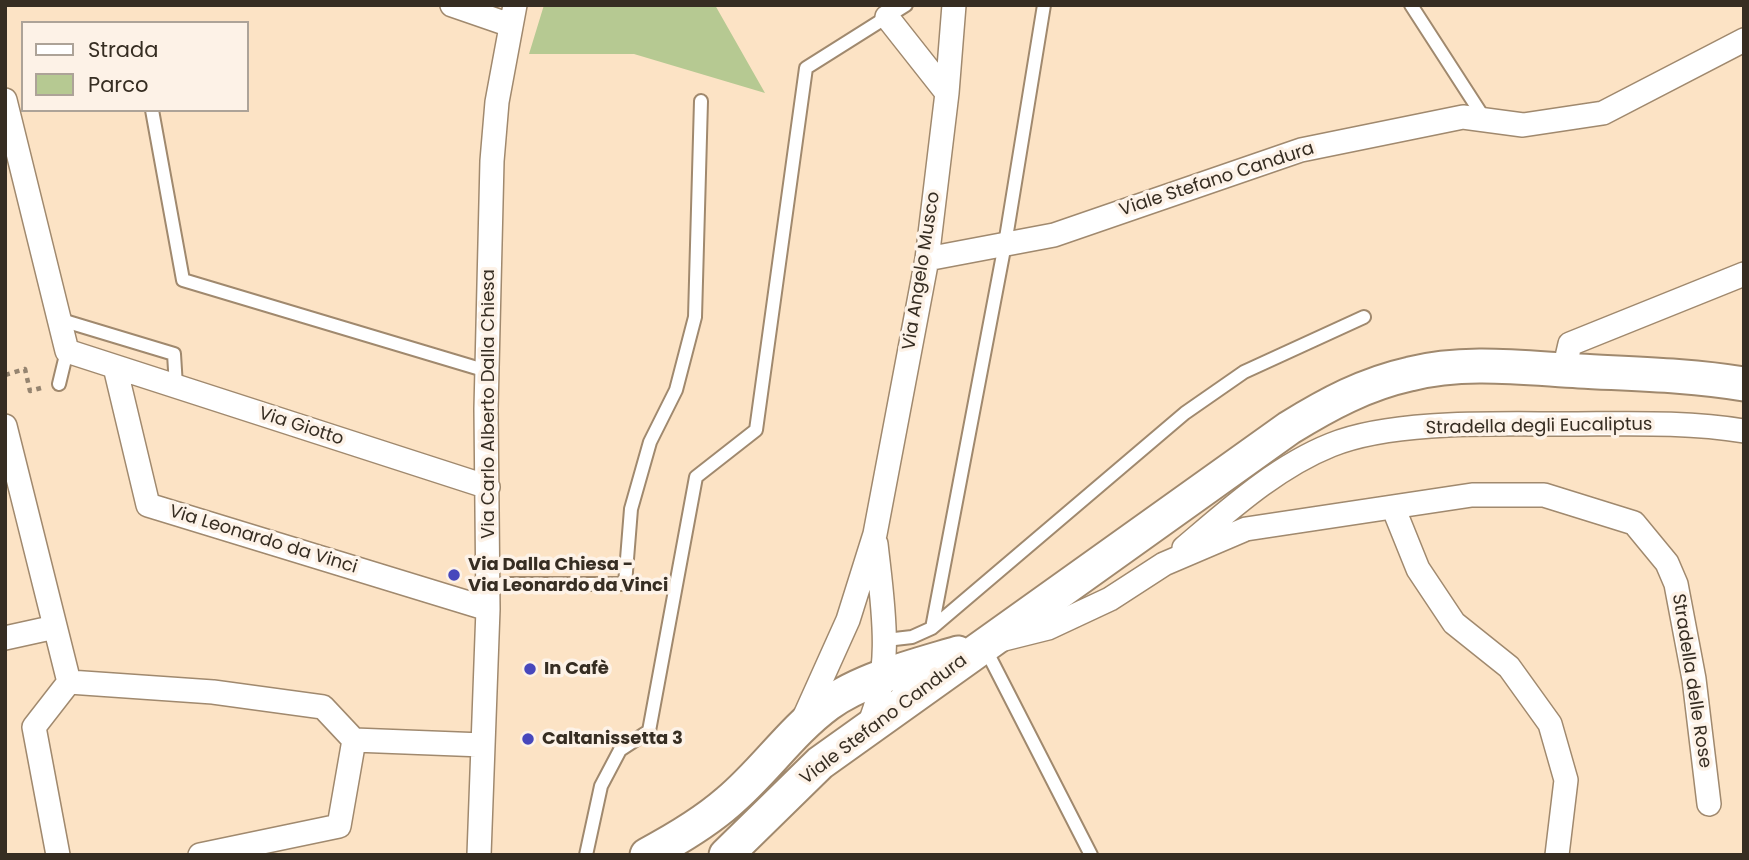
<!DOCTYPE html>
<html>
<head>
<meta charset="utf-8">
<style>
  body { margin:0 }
  #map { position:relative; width:1749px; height:860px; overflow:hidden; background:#fce3c5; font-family:Poppins,sans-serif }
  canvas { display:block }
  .frame { position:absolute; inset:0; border:7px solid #362d22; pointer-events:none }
  .legend { position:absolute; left:21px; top:21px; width:228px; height:91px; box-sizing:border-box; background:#fdf2e7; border:2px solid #ada398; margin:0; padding:9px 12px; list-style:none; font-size:21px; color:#362d22 }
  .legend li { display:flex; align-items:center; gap:14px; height:35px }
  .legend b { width:35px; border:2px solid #ada398 }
</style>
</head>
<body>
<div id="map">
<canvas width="1749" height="860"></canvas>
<div class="frame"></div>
<ul class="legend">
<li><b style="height:9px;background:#fff"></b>Strada</li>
<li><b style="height:19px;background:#b6c992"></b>Parco</li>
</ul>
</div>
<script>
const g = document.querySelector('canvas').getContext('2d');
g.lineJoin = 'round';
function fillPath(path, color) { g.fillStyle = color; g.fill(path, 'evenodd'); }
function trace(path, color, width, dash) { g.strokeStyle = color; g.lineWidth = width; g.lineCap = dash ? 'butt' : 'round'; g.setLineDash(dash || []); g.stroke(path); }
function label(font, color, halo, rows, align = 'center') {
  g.font = font + ' Poppins,sans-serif'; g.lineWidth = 7; g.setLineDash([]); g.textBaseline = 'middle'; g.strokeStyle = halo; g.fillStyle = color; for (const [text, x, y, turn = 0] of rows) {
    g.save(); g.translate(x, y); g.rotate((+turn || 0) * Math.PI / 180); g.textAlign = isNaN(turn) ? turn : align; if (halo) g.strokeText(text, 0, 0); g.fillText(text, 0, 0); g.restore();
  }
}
fillPath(new Path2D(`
  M544 5H715L765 93 634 54H529Z`), '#b6c992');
const lane = new Path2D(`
  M1411 5 1484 118
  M152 110 183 280 487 371
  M58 319 174 354 176 386
  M59 384 67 351
  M489 584H625L631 509 650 442 676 390 695 317 701 101
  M932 628 1005 244 1044 5
  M886 640 912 637 932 628 1185 413 1244 372 1364 317
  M984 646 1091 855
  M586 855 601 786 620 750 649 731 696 477 756 430 806 68 906 5`);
const street = new Path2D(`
  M452 5 510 25
  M887 17 947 93
  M5 100 67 351 488 487
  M927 259 1054 235 1301 150 1463 117 1523 125 1603 113 1744 40
  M115 367 148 505 488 609
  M1564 370 1570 344 1744 274
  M5 426 69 682 34 727 58 855
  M1393 507 1418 569 1454 623 1509 667 1550 724 1566 780 1557 855
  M1184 548C1229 510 1276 467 1331 445 1392 420 1498 424 1563 424 1623 424 1685 421 1744 431
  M5 638 55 627
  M1004 639 1048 628 1110 599 1164 564 1246 529 1472 495H1544L1634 523 1667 563 1676 584 1694 679 1709 804
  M69 682 213 692 323 707 354 740 483 745
  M803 720 848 620 875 534 927 259 947 93 954 5
  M868 727C894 668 883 607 876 544
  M200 855 339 826 354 740
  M479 855 488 609 486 409 492 161 497 102 515 5`);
const secondary = new Path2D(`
  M647 855C675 840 704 823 728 802 764 772 790 732 828 704 862 679 918 665 958 653
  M726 855 820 763 1289 428C1328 404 1365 384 1410 374 1464 360 1525 368 1579 371 1634 374 1689 375 1744 384`);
trace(lane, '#a0896e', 16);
trace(street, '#a0896e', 26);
trace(secondary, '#a0896e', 37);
trace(new Path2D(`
  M5 375 25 369 30 391 41 388`), '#958470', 4.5, [5, 5]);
trace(lane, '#fff', 12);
trace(street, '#fff', 23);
trace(secondary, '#fff', 33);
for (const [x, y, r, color] of [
  [454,575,7,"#4747bc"],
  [530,669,7,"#4747bc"],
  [528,739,7,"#4747bc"]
]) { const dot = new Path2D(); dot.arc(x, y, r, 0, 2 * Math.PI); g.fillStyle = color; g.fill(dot); trace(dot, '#fdf2e7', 2.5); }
label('18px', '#362d22', '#fdf2e7', [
  ["Viale Stefano Candura",1217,180,-18],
  ["Via Angelo Musco",922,271,-81],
  ["Via Carlo Alberto Dalla Chiesa",489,404,-90],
  ["Via Giotto",301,427,18],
  ["Stradella degli Eucaliptus",1539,427,-1],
  ["Via Leonardo da Vinci",263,540,17],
  ["Stradella delle Rose",1691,681,81],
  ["Viale Stefano Candura",884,720,-37]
]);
label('bold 18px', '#362d22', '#fdf2e7', [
  ["Via Dalla Chiesa -",468,565],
  ["Via Leonardo da Vinci",468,586],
  ["In Cafè",544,669],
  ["Caltanissetta 3",542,739]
], 'left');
</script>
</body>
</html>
